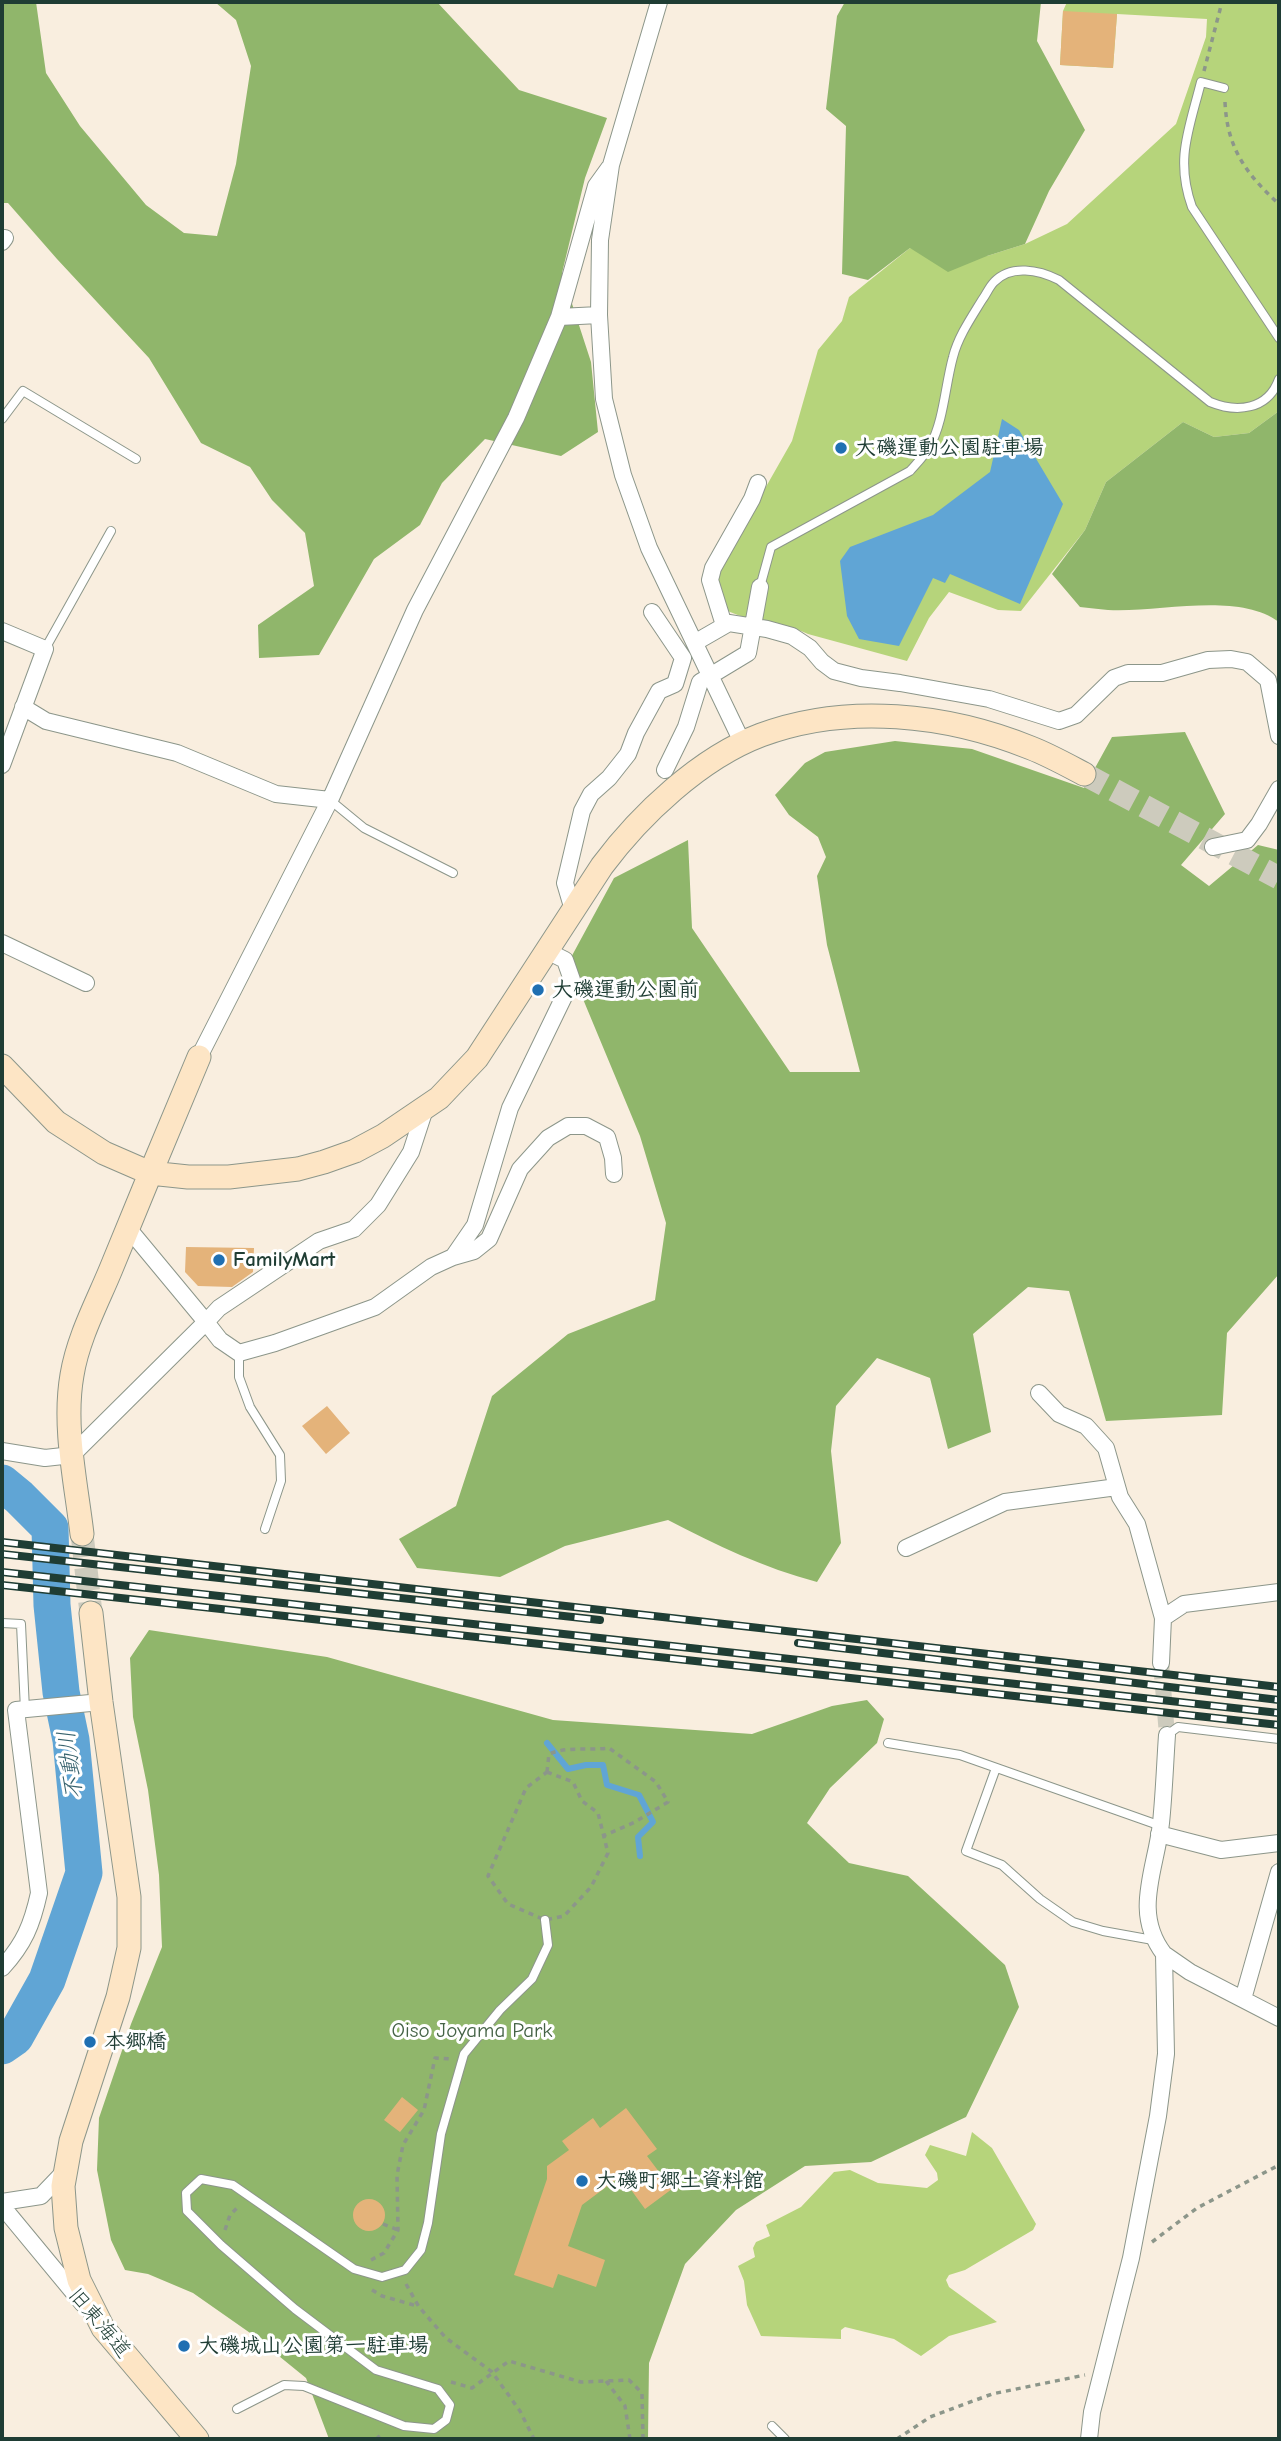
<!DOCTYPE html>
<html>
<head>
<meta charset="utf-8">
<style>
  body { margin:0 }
  #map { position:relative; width:1281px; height:2441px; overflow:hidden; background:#f9eedf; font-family:"Comic Neue",sans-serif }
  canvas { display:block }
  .frame { position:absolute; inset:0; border:4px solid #1f3d34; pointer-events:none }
</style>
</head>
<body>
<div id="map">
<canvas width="1281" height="2441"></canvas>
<div class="frame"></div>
</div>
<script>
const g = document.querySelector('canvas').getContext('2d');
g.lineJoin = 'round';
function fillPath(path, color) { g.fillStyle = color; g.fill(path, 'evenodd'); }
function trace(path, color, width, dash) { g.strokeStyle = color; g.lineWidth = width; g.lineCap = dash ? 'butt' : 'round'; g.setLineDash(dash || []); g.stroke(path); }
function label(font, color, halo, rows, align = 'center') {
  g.font = font + ' "Comic Neue","Klee One",sans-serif'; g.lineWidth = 6; g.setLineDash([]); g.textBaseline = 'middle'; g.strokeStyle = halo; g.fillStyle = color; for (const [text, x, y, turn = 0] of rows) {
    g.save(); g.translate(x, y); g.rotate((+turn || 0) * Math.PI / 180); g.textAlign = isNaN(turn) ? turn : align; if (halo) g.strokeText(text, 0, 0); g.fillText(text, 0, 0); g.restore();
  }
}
fillPath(new Path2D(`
  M1067 2H1279V411L1249 433 1214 437 1183 422 1106 482 1085 530 1021 611 998 610 949 592 929 618 907 661 808 634C781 621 750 623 724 609L713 580 792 441 818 350 842 321 849 297 910 248 987 256 1025 244 1067 224 1176 124 1206 37 1207 19 1117 14 1113 68 1060 65 1063 11Z
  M972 2132 992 2148 1036 2224 1033 2230 965 2270 949 2275 946 2280 949 2287 997 2322 949 2336 921 2356 894 2339 845 2327 841 2330V2339L761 2336 747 2305 744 2281 738 2266 755 2257 753 2248 756 2242 770 2236 766 2225 801 2207 834 2172 850 2170 878 2183 927 2188 938 2180 937 2173 925 2155 930 2145 966 2156Z`), '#b6d47b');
fillPath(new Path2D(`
  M2 2H36L46 73 80 126 146 205 184 233 217 236 236 164 251 66 236 20 215 2H437L519 90 607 118 585 178 562 273 591 362 598 432 561 456 485 439 442 483 420 525 374 559 319 655 259 658 258 625 314 586 305 533 272 500 250 467 201 443 149 358 57 259 8 203H2Z
  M845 2H1041L1037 41 1085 130 1049 191 1025 244 987 256 948 272 910 248 868 280 842 274 846 126 826 109 837 16Z
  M1279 411V622C1237 591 1158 613 1108 610 1098 609 1089 608 1080 607L1052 574 1085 530 1106 482 1183 422 1214 437 1249 433Z
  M1185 732 1225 814 1181 865 1209 886 1258 845 1279 850V1274L1227 1333 1222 1415 1106 1421 1069 1291 1028 1287 973 1334 991 1432 948 1449 930 1378 877 1358 836 1406 831 1451 841 1543 817 1582C764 1568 716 1545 668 1520L565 1546 500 1577 417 1568 399 1539 456 1506 492 1396 568 1334 655 1300 666 1223 640 1136 568 963 614 878 688 840 692 928 790 1072H860L827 945 817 876 826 857 818 837 789 815 775 795 805 763 825 752 895 741 972 749 1084 788 1112 737Z
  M149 1630 327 1657 553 1720 752 1734 832 1706 867 1700 884 1719 877 1743 830 1788 807 1823 849 1863 908 1876 1005 1965 1019 2007 966 2117 871 2162 805 2166 736 2210 685 2264 649 2363 648 2439H329L306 2378 253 2335 193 2293 148 2274 125 2270 111 2240 97 2170 99 2118 131 2024 162 1947 159 1875 148 1790 133 1717 130 1658Z`), '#90b66b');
fillPath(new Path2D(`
  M1002 419 1019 430 1063 504 1020 604 950 574 945 583 933 578 899 646 859 639 847 616 840 561 850 547 933 515 990 472Z`), '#60a5d5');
trace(new Path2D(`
  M547 1743 568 1769 586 1765H603L607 1785 639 1795 653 1822 638 1837 640 1856`), '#60a5d5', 6);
trace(new Path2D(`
  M2 1483 19 1497 50 1528 52 1605 61 1692 71 1740 84 1873 47 1980 15 2037 2 2046`), '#60a5d5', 37);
fillPath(new Path2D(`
  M1063 11 1117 14 1113 68 1060 65Z
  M186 1247 254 1248 253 1272 232 1287 198 1286 185 1272Z
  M327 1406 350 1433 326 1454 302 1426Z
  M402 2097 418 2110 400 2132 384 2120Z
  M626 2108 657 2149 647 2156 672 2189 645 2209 621 2176 582 2205 568 2246 605 2260 596 2287 558 2274 553 2288 514 2275 547 2179V2166L569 2150 562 2141 593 2118 600 2128Z
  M353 2215a16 16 0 1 1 32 0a16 16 0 1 1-32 0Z`), '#e4b37a');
trace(new Path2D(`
  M1161 1663 1167 1735`), '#cdcbbd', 16, [16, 8]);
trace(new Path2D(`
  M1084 774 1279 878
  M82 1534 91 1613`), '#cdcbbd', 23, [23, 11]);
const lane = new Path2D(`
  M1224 88 1201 82C1189 130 1175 159 1192 207L1279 338
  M2 419 23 391 136 459
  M760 587 771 547 910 471C917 463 925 455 930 446 944 420 945 386 953 357 958 337 971 318 982 300 986 295 989 287 994 282 1011 264 1039 270 1059 280L1210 402C1237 413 1268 410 1279 379
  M45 649 111 531
  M330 800 364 828 453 873
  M239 1353V1377L250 1407 280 1455 281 1481 265 1529
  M2 1623 21 1624 25 1710
  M1167 1735 1178 1727 1279 1739
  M888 1743 960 1755 1161 1826
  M996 1768 966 1851 1002 1865 1040 1899 1073 1922 1103 1931 1153 1940
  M237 2409 284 2385 304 2386 404 2426 434 2429 446 2420 450 2405 438 2389 376 2370 295 2309 221 2245 187 2211 186 2193 201 2179 233 2185 354 2269 382 2277 405 2270 421 2250 428 2223 441 2134 464 2054 500 2010 532 1979 548 1945 545 1920
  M772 2426 785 2439`);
const street = new Path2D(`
  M659 2 611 165 600 240 599 315 604 399 623 475 649 548 743 744
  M2 242 5 238
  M559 317 596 186 609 168
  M724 625 710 580 713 568 752 499 758 483
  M2 631 45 649 2 765
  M696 642 729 623 767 629 792 636 810 648 822 662 834 671 861 678 900 683 989 699 1059 721 1076 715 1114 678 1128 673H1162L1208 660 1231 659 1247 662 1268 680 1279 736
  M23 707 46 721 177 753 276 794 330 800
  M665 770 686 727 700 682 748 653 760 587
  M1213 847 1247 840 1259 824 1279 789
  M573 910 565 883 582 811 591 794 609 778 628 754 636 733 659 691 675 684 683 658 652 612
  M2 943 86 983
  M199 1057 330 800 415 610 516 418 559 317 599 315
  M425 1109 411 1152 378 1205 354 1229 319 1241 219 1308 206 1322 220 1340 239 1353 275 1343 375 1307 431 1267 453 1257 474 1251 489 1239 520 1169 548 1138 568 1126H586L607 1137 613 1158 614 1174
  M453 1257 475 1225 510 1108 572 980 565 960 547 951
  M1039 1393 1059 1414 1086 1426 1106 1448 1120 1497 1137 1524 1163 1618
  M2 1451 45 1458 72 1455 206 1322 128 1228
  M906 1548 1005 1502 1117 1487
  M1161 1663 1163 1618 1184 1604 1279 1592
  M1159 1834 1221 1850 1279 1843
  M1164 1954C1132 1912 1156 1870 1161 1823 1164 1794 1165 1764 1167 1735
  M2 1968C24 1944 32 1925 39 1893L16 1710 101 1702
  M1243 1999 1279 1872
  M2 2202 41 2196 65 2171
  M2 2206 83 2304
  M1089 2439 1092 2412 1131 2258 1158 2116 1166 2054 1164 1954 1190 1972 1279 2018`);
const secondary = new Path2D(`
  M2 1066 56 1122 104 1153 150 1173 188 1177H229L298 1169 324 1162 355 1151 383 1136 439 1098 477 1058 602 866C640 815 700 758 761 735 847 703 947 714 1031 748 1049 755 1067 765 1084 774
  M82 1534C76 1483 63 1426 72 1375 78 1338 97 1303 111 1269 140 1198 169 1128 199 1057
  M91 1613 101 1702 129 1897V1948L118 1997 71 2141 63 2186 66 2228 79 2280 103 2328 197 2439`);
trace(lane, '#8c968a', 10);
trace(street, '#8c968a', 18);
trace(secondary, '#8c968a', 25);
trace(new Path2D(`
  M1204 71 1222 2
  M1225 102C1227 148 1246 174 1279 204
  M547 1772 573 1782 582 1801 598 1813 608 1853 591 1887 564 1916 545 1920 508 1904 488 1876 526 1788Z
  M547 1772 549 1754C568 1746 588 1751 609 1748L656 1782 668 1802 635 1822 603 1836
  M383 2224 398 2230
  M225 2230 230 2215 240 2205
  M1152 2242 1197 2208 1279 2165
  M371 2260 384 2253 398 2230 397 2175 403 2145 424 2110 435 2058 451 2059
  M406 2284 419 2307 446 2338 492 2372 520 2411 534 2439
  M372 2290 382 2296 417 2306
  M606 2381 625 2406 630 2439
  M451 2382 472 2388 509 2361 581 2382 629 2380 642 2393 643 2439
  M376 2439 383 2433
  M897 2439 930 2417 992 2394 1085 2375`), '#8c968a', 3.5, [5, 5]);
trace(lane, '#fff', 8);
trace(street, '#fff', 16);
trace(secondary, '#fde5c5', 23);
const rail = new Path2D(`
  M2 1542 1279 1687
  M2 1554 600 1620
  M2 1572 1279 1713
  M2 1585 1279 1725
  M798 1643 1279 1700`);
trace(rail, '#1f3d34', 8);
trace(rail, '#fff', 5, [16]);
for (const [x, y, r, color] of [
  [841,448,7,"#1f6fb2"],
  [538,990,7,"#1f6fb2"],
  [219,1260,7,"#1f6fb2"],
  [90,2042,7,"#1f6fb2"],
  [582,2181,7,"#1f6fb2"],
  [184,2346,7,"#1f6fb2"]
]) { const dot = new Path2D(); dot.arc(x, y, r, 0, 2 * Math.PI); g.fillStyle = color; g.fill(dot); trace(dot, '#fff', 2.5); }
label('bold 21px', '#1f3d34', '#fff', [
  ["大磯運動公園駐車場",855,448],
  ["大磯運動公園前",552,990],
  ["FamilyMart",233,1260],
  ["本郷橋",104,2042],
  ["大磯町郷土資料館",596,2181],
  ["大磯城山公園第一駐車場",198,2346]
], 'left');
label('21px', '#456346', '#fff', [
  ["Oiso Joyama Park",472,2031]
]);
label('21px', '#1f3d34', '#fff', [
  ["旧東海道",99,2323,50]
]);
label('italic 23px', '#36616c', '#fff', [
  ["不動川",71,1765,-97]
]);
</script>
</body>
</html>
